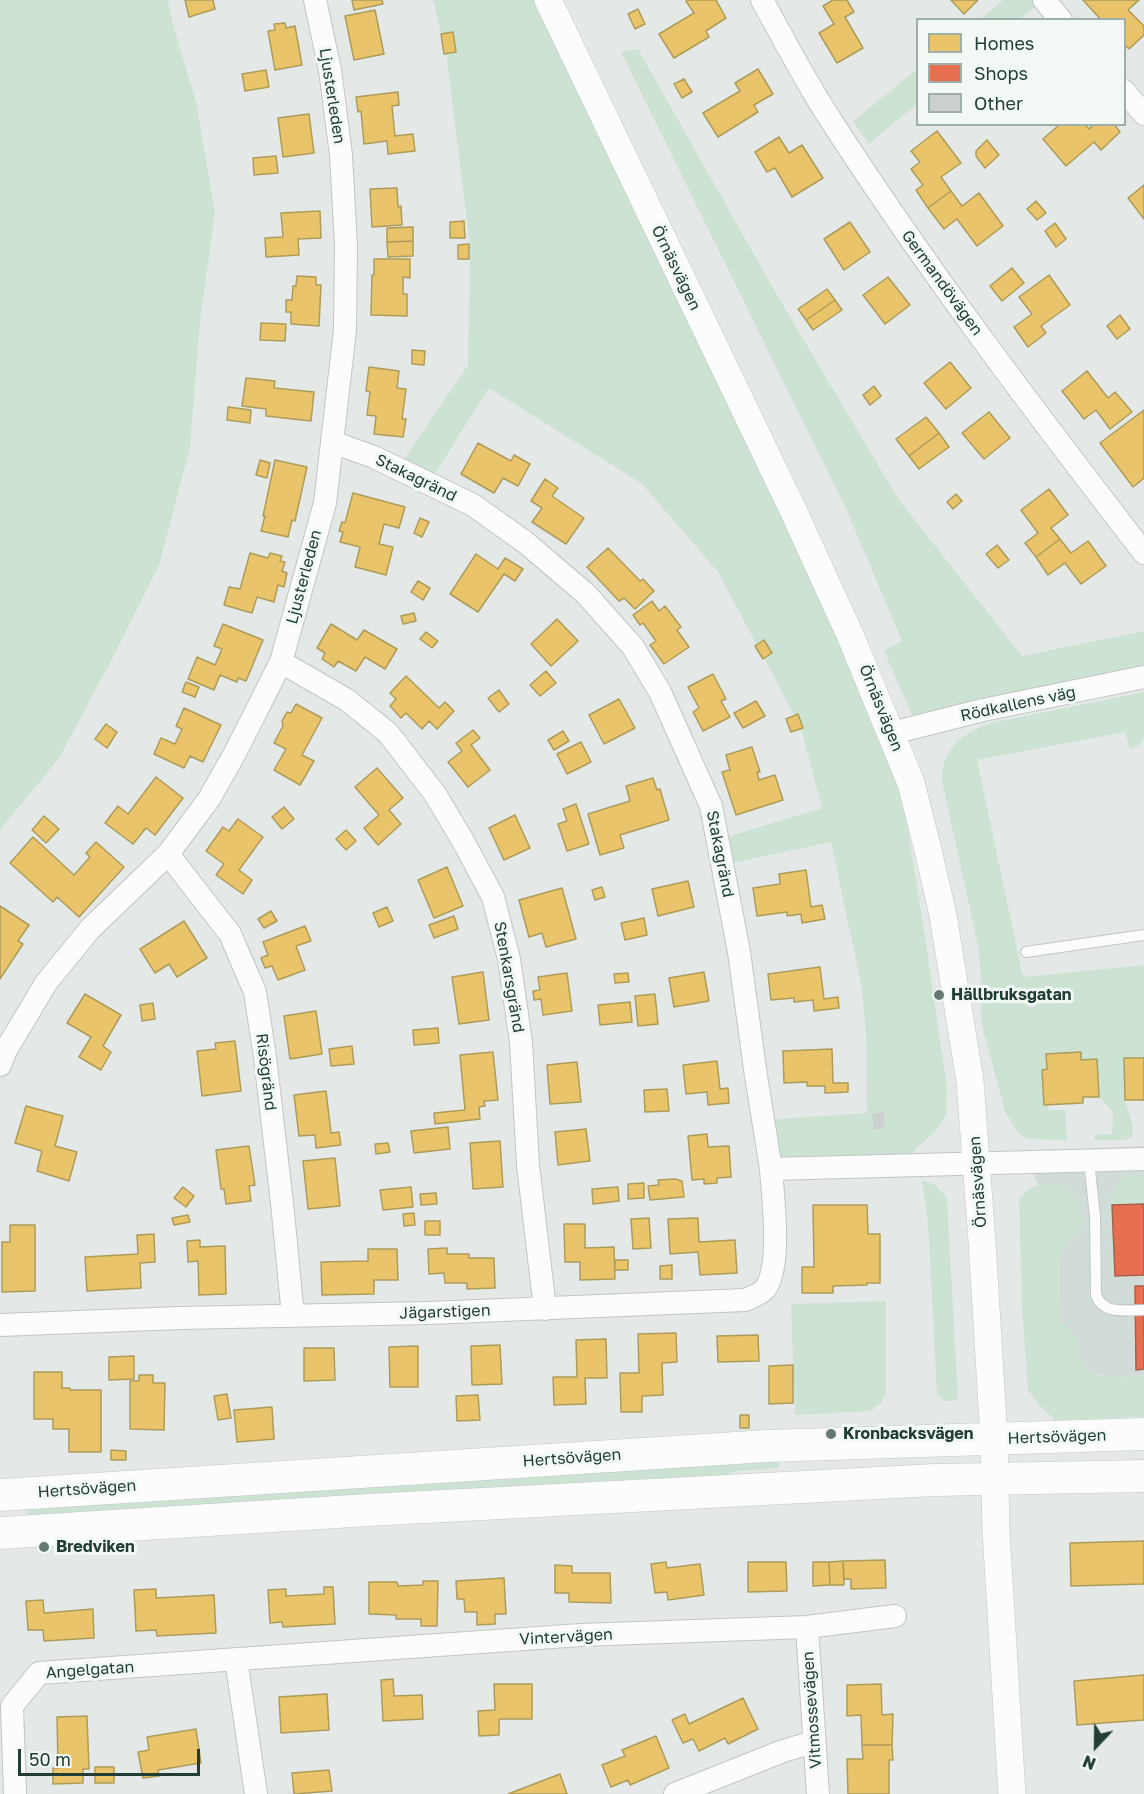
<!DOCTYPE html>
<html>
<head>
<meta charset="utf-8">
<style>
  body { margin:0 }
  #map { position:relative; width:1144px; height:1794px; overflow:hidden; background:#e4e9e7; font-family:"Golos Text",sans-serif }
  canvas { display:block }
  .legend { position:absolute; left:916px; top:18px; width:210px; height:108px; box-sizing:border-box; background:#f2f9f5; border:2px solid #9eaea8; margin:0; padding:8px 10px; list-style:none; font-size:18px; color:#213d35 }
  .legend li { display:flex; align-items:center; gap:12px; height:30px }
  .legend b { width:30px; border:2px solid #9eaea8 }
  .north { position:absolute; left:1066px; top:1716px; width:60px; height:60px; -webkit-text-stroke:4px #f2f9f5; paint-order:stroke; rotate:202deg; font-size:16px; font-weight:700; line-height:24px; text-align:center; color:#213d35 }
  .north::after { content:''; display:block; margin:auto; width:21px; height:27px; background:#213d35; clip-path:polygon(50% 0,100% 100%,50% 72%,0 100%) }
  .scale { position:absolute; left:18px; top:1749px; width:182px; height:27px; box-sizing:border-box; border:3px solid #213d35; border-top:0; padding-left:8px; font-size:18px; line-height:21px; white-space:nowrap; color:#213d35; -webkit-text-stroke:4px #f2f9f5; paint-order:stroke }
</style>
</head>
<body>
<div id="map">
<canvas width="1144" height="1794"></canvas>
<ul class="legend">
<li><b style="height:16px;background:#e9c46a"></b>Homes</li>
<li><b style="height:16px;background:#e76f51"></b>Shops</li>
<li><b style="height:16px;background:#cbd0ce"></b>Other</li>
</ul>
<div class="north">N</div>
<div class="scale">50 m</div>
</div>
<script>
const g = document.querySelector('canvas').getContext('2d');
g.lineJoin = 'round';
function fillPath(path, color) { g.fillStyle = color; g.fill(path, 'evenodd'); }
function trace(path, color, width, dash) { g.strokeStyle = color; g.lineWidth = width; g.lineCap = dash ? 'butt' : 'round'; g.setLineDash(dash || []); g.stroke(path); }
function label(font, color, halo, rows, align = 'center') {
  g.font = font + ' "Golos Text",sans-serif'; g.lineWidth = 6; g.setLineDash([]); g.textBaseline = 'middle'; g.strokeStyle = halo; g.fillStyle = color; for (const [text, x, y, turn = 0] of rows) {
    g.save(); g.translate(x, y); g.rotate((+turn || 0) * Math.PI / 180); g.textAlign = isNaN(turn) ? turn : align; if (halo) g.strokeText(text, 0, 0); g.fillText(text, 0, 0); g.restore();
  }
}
fillPath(new Path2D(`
  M1144 1146V1375L1111 1377 1093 1374 1082 1365 1078 1352 1076 1338 1059 1319 1060 1252 1083 1225 1055 1184 1038 1185 1026 1151Z`), '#d1dbd7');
fillPath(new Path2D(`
  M0 0H168L174 28 196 102 215 213 200 321 190 448 159 565 110 663 59 758 0 830Z
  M433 0H547L892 732 923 923 947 1088 946 1115 935 1132 915 1149 913 1165 772 1171 763 1120 867 1113 866 1035 862 989 831 842 723 865 717 840 822 808 801 728 718 572 641 483 489 388 429 483 398 468 468 365 470 245 446 52Z
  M1003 0H1044L1020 19 979 20Z
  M638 49 777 295 899 500 1022 656 1144 631V675L917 726 884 651 902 641 847 511 621 52Z
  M917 69V104L869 144 853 121Z
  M1144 692C1144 703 1144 728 1144 737 1142 744 1136 748 1130 749L1125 732 977 760 1023 977 1144 965V1058H1124L1125 1100 1133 1127 1132 1137 1123 1140H1095L1094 1135 1112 1134 1113 1112 1099 1097 1097 1059 1081 1060 1080 1052 1046 1054 1047 1069 1042 1070 1044 1104 1048 1105 1049 1110H1065L1067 1140 1028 1139 1019 1134 1005 1112 981 1021V978L978 946 942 781C941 749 964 732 991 723Z
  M1144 1174V1204L1112 1206 1115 1276 1112 1275 1110 1198 1119 1180 1128 1175Z
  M922 1181C935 1182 940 1189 947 1199L958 1397 955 1401H945L937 1395 928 1222Z
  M1055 1184 1067 1187 1081 1205 1083 1225 1060 1252 1059 1319C1064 1325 1072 1330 1075 1337 1080 1344 1077 1356 1082 1364 1093 1383 1126 1376 1144 1375V1417L1055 1420 1041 1407 1028 1390 1022 1307 1019 1200C1029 1185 1038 1185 1055 1184Z
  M886 1301V1393L881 1403 870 1411 795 1415 791 1304Z
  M779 1460V1468L738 1471 720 1476C490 1486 259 1502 29 1520L26 1508Z`), '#cce3d3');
const homes = new Path2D(`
  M185 0H213L215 9 189 17Z
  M352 0H382L383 4 354 10Z
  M687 0H716L726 18 706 31 709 37 674 58 659 34 694 13 686 1Z
  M833 0H847L854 12 845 17 863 48 837 63 819 33 834 24 823 6Z
  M951 0H978L964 14Z
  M1083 0H1139L1128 10 1144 26V35L1129 49 1124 44V20H1101Z
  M638 9 645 24 635 29 628 14Z
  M375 10 384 54 354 60 345 16Z
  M285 23 286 28 295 26 302 65 275 70 268 31 275 30 274 24Z
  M453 32 456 52 444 54 441 34Z
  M758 69 773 94 754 105 758 112 718 137 703 113 740 91 735 83Z
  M266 70 269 87 245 91 242 74Z
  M684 79 692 92 682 98 674 84Z
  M398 92 399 105 392 106 395 136 413 134 415 151 388 154 387 141 364 144 361 111 358 112 356 97Z
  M309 114 314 153 283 157 278 118Z
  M1060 124H1085L1089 129 1094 124H1114L1120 132 1101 150 1094 142 1066 166 1043 139Z
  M937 131 961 163 941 177 951 191 928 208 916 190 923 185 911 169 920 162 911 151Z
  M779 137 789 153 802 145 823 178 792 197 775 168 767 172 755 152Z
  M987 140 999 155 985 168 976 156V151Z
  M276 156 278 173 254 175 253 158Z
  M1144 185V219L1128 198Z
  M397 188 398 207 401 206 402 225 372 227 370 189Z
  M951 191 962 206 979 193 1003 226 977 246 957 219 944 229 928 208Z
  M1036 201 1046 213 1037 220 1027 209Z
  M320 211 321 238 298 239 299 255 266 257 265 238 283 237 281 213Z
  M464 221 465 238H450V222Z
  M850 222 870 252 844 270 824 239Z
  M1055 223 1066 239 1056 247 1045 231Z
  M413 227V241L387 242V228Z
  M413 241V256L388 257 387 242Z
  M469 244V259H458V245Z
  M374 259H410V278L403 277V294H407V316L371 315 372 275H374Z
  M1012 268 1024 283 1002 301 990 286Z
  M1049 275 1070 305 1041 326 1046 333 1028 347 1014 327 1032 314 1019 297Z
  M297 276 316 277V285H321L319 326 291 324V312H286V300H292L293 286H296Z
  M888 277 910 305 885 324 863 295Z
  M827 289 835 300 806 320 798 309Z
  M835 300 842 310 813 330 806 320Z
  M1120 315 1130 329 1117 339 1107 326Z
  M261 323 286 324 285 341 260 340Z
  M412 350 425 351 424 365 412 364Z
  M950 362 971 388 946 409 924 383Z
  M369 367 399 371 397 388 406 389 402 419H406L403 437 374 434 376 416 367 415 370 392 366 391Z
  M1087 371 1108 398 1115 392 1132 412 1110 429 1096 410 1084 419 1062 391Z
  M246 378 275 381 274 388 314 392 311 421 266 416V409L242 406Z
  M874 386 881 396 870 405 863 395Z
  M228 407 251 410 250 423 227 420Z
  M1144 410V478L1133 487 1100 443Z
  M989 412 1010 438 984 459 962 433Z
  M926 417 939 433 909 456 896 439Z
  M939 433 949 447 919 469 909 456Z
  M478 443 511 461 514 455 530 464 518 486 503 478 494 493 461 474Z
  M260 460 270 463 267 478 256 475Z
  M275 460 307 467 295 521 292 520 288 537 261 531 265 516H263Z
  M545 479 558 488 552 496 584 518 566 544 532 522 542 508 531 501Z
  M1049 489 1068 515 1051 528 1060 539 1036 557 1025 543 1038 533 1021 510Z
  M353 493 405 507 399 528 384 524 379 544 393 547 386 575 355 567 360 547 340 542 343 532 339 531 342 522 345 523Z
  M956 494 962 501 953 509 947 502Z
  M420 518 429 522 422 537 414 533Z
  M1060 539 1071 553 1088 541 1106 566 1081 584 1065 563 1048 575 1036 557Z
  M997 545 1009 560 998 568 986 554Z
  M608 548 640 581 643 579 654 591 635 609 624 598 619 601 587 567Z
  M250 553 268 558 270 553 282 556 280 561 285 562 282 571 287 573 284 587 278 585 274 602 257 597 252 613 224 605 229 587 240 589Z
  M476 554 498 569 505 558 523 569 515 581 504 574 478 612 450 594Z
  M418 581 430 588 423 600 411 592Z
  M652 601 659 611 665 606 681 627 677 630 689 647 664 664 650 645 656 641 643 623 640 625 633 615Z
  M414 613 416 621 403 624 401 616Z
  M557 619 578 641 551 666 531 644Z
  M223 624 263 640 246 681 238 678 237 682 220 675 214 690 188 679 197 657 215 665 222 649 214 646Z
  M331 624 357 640 364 630 397 649 385 669 365 657 356 671 338 661 334 667 322 659 325 653 317 648Z
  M426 632 438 641 432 648 420 639Z
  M764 640 772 653 763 659 755 646Z
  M546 671 556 683 540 696 530 685Z
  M713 674 726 699 721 701 730 717 703 731 693 712 699 708 688 687Z
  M406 676 439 708 445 702 454 711 437 729 429 721 422 729 406 713 401 718 390 706 396 699 390 693Z
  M186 682 199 687 195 697 182 692Z
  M499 690 509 704 499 712 488 698Z
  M619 699 635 728 604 744 589 715Z
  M756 701 765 716 743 728 734 713Z
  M296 704 322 718 302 755 314 761 300 785 274 770 286 749 274 743 283 726 282 721 287 712 291 713Z
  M184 708 221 725 203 762 190 756 184 768 154 754 161 738 175 744 182 729 176 726Z
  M798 714 803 728 791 732 786 719Z
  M106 724 117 732 107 748 95 739Z
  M473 730 480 738 471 745 490 770 468 787 448 762 462 751 456 743Z
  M563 731 569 741 554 750 548 740Z
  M581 742 591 762 567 774 557 754Z
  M752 747 760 772H757L759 780 775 775 783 800 736 815 722 772 730 770 726 755Z
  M377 768 403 798 389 810 401 824 378 845 364 828 379 815 355 787Z
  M156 777 183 798 155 835 146 828 133 844 105 823 118 806 128 814Z
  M653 778 657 790 660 789 669 820 620 835 624 848 600 855 588 814 630 801 626 786Z
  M576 804 589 844 567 851 558 824 567 821 563 809Z
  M284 807 294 819 282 829 272 817Z
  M515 815 530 848 504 860 489 828Z
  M44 816 59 829 46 843 32 830Z
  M238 819 263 837 239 870 252 880 243 894 216 875 224 864 206 851 223 827 229 831Z
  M346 830 356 841 346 850 336 839Z
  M33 837 74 875 90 857 86 853 96 842 124 867 79 917 57 897 53 902 10 863Z
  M447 867 463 906 434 918 418 880Z
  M806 870 811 907 822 905 825 919 802 923 801 914 787 916V912L757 916 753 888 780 884 779 874Z
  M688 881 694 907 658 916 652 889Z
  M602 887 605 897 595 900 592 890Z
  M562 888 576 939 546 947 542 933 529 937 519 900Z
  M0 906 29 925 18 941 23 944 0 979Z
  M387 907 393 921 379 927 373 913Z
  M271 911 277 921 264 928 258 919Z
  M454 916 458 929 434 938 429 925Z
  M644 918 647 935 625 940 621 923Z
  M184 921 207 958 177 977 169 964 155 973 140 949Z
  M305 926 311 941 296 946 305 970 278 980 272 966 265 968 261 958 268 955 263 942Z
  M820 967 824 999 838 997 839 1008 814 1011 813 1000 794 1002V998L771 1000 768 974Z
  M483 972 489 1020 459 1024 452 977Z
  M704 972 709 1001 674 1007 669 978Z
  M567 973 572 1011 543 1015 541 999 534 1000 533 991 540 990 538 977Z
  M628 973 629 982 615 983 614 974Z
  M85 994 121 1015 103 1046 111 1052 101 1070 79 1057 91 1037 67 1023Z
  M655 994 658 1024 638 1026 635 996Z
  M630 1002 632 1022 600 1025 598 1005Z
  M153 1003 155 1019 142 1021 140 1005Z
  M316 1011 322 1054 290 1059 284 1016Z
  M438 1028 439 1043 414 1045 413 1030Z
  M235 1041 241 1091 202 1096 197 1051 216 1049 215 1043Z
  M352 1046 354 1064 331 1066 329 1049Z
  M832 1049 833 1083H848V1092L825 1093V1086H807V1082L784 1083 783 1051Z
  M493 1052 498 1100 484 1101 485 1106 479 1107 480 1119 435 1124 434 1113 465 1110 460 1055Z
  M1081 1052V1060L1097 1059 1099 1097H1083V1103L1044 1105 1042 1070 1047 1069 1046 1054Z
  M1124 1058H1144V1100H1125Z
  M717 1061 720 1089 728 1088 729 1103 708 1105 707 1092 686 1094 683 1065Z
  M577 1062 581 1102 550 1104 547 1065Z
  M667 1089 669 1111 645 1112 644 1090Z
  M326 1091 331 1133 339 1132 341 1145 316 1148 315 1135 299 1136 294 1095Z
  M26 1106 63 1116 55 1146 77 1152 69 1181 37 1171 42 1151 15 1143Z
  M448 1127 450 1149 414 1153 411 1131Z
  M586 1129 590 1161 558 1165 555 1132Z
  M707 1134 708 1147 729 1146 731 1177 717 1178V1183L704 1184V1179L692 1180 688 1136Z
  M500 1141 503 1187 473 1189 470 1143Z
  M388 1143 390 1152 376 1154 375 1144Z
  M249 1146 255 1185 249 1186 251 1201 226 1204 224 1189H221L216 1150Z
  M335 1158 340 1206 308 1209 303 1161Z
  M675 1179 682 1181 684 1197 650 1200 648 1186 659 1185 658 1180Z
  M644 1183V1198L628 1199V1184Z
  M183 1187 194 1196 186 1207 174 1198Z
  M411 1187 413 1207 383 1210 380 1190Z
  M618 1187 619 1201 593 1204 592 1189Z
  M436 1193 437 1204 421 1205 420 1194Z
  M813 1205H867L868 1234H880V1283H867V1285L833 1286V1293H802V1267H814Z
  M414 1213 415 1225 404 1226 403 1214Z
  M188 1215 190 1222 174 1225 172 1218Z
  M649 1218 651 1248 633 1249 631 1219Z
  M698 1218 699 1242 735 1240 737 1273 700 1275 698 1252 670 1254 668 1219Z
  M425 1221H440V1235H425Z
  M564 1224H585V1248L614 1247 615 1279 580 1280V1262H565Z
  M10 1225H35V1291L2 1292V1242H10Z
  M154 1234 155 1262 140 1263 141 1288 87 1291 85 1257 138 1254 137 1235Z
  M200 1240V1247L225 1246 226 1294 199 1295 198 1261 188 1262 187 1241Z
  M447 1248V1254H469V1258H494L495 1288 467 1289V1283H445L444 1273 429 1274 428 1249Z
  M368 1249H397L398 1280H374V1294L322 1295 321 1262 368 1261Z
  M615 1260H628V1270H615Z
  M672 1265V1279H660V1266Z
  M676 1333 677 1362 662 1363 663 1395 642 1396V1412H621L620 1373H639L638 1334Z
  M758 1335 759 1361 718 1362 717 1336Z
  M606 1339 607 1378H585L586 1404 554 1405 553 1377H577L576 1340Z
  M500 1345 502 1384 472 1385 471 1346Z
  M418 1346V1387H390L389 1347Z
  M304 1348H334L335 1380 304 1381Z
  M134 1356V1379L109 1380V1357Z
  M793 1365V1403L769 1404V1366Z
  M34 1372H62V1388H70V1390H101V1452H69V1429H53V1419H34Z
  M139 1375H153V1383H165L164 1430 130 1429V1381H139Z
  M227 1394 231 1418 218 1420 214 1396Z
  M478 1395 480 1420 457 1421 456 1396Z
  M272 1407 274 1439 237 1442 234 1410Z
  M740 1415H749V1428H740Z
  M111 1450 126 1451V1460H111Z
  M1144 1541V1584L1071 1586 1070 1543Z
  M885 1560 886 1588 851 1589V1579H844L843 1561Z
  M843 1561 844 1585H830L829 1562Z
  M666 1562 667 1568 700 1564 704 1595 668 1600 667 1592 655 1593 651 1564Z
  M748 1562H786L787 1591 748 1592Z
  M813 1562H829L830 1585 813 1586Z
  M555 1565 572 1566V1573H610L611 1603 569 1602V1593H555Z
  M504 1578 506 1614H495V1624L477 1625V1612H465L464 1599H457L456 1581Z
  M423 1581H438L437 1626H421V1619H396V1615L369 1614V1582H397L398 1586 423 1585Z
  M324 1587H333L335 1624 283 1627 282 1622 270 1623 268 1590 286 1589V1596L324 1594Z
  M156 1589V1598L214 1595 216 1633 157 1636 156 1630 136 1631 134 1590Z
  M43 1600 44 1613 93 1609 94 1638 44 1641 43 1630H28L26 1601Z
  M1144 1675V1720L1077 1725 1074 1681Z
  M393 1679 394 1696 422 1695 423 1719 383 1721 381 1680Z
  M494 1684H532V1719H499V1735L479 1736 478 1711 495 1710Z
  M881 1684 882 1715 893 1714 892 1745H862L861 1715 847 1716V1685Z
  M327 1694 329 1730 281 1733 279 1697Z
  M743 1698 758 1729 728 1744 725 1738 699 1751 693 1739 683 1743 672 1720 685 1714 689 1724Z
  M87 1716 89 1769H83V1783L53 1784V1768H58L57 1717Z
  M196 1729 201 1763 158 1770 159 1776 143 1778 138 1752 149 1750 147 1737Z
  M656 1736 669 1768 630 1785 628 1780 611 1787 602 1765 625 1756 622 1750Z
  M862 1745H892L893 1760H889V1794H848L847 1759H863Z
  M95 1767H114V1783H95Z
  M329 1770 332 1791 294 1794 292 1773Z
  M560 1774 567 1794H508Z`);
fillPath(homes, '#e9c46a');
trace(homes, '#ad9c5a', 1.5);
const shops = new Path2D(`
  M1144 1204V1275L1115 1276 1112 1205Z
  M1135 1286H1144V1369L1136 1370Z`);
fillPath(shops, '#e76f51');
trace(shops, '#ac6049', 1.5);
const building = new Path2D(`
  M883 1113 884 1128 874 1129 873 1114Z`);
fillPath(building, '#cbd0ce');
trace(building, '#ccd2d0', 1.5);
const service = new Path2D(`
  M1026 952 1144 935
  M1089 1161 1095 1216 1096 1295C1103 1315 1126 1310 1144 1310`);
const minor = new Path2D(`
  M762 0C785 41 806 83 832 122 928 271 1036 413 1144 553
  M1044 0 1061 20
  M1124 91 1144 114
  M332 442 374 457 473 505 525 542 586 594 633 647 660 692 711 806 739 952 756 1076 771 1169 1144 1159
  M281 662 347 700 388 733 435 794 463 841 493 897 509 959 521 1042 528 1165 545 1309
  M892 733 983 710 1144 677
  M168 854 230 934 255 992 265 1057 282 1203 293 1316
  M0 1065 6 1050 46 983 90 929 168 854 209 799 235 753 281 662 325 503 345 330 346 245 341 155 330 70 315 0
  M0 1325 180 1318 429 1313 745 1300C751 1297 761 1294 765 1289 782 1266 773 1198 771 1169
  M807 1627 818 1794
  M236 1659 256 1794
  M15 1794 12 1706 39 1673 581 1635 807 1627 895 1616
  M675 1794 783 1751 814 1742`);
const tertiary = new Path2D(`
  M548 0 793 510 851 637 911 783 927 846 943 915 970 1081 982 1241 994 1439 996 1531 1012 1794`);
const secondary = new Path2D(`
  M0 1495 767 1446 1144 1434
  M0 1533 369 1510 935 1480 1144 1476`);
trace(service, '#c1c6c4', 12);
trace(minor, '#c1c6c4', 24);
trace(tertiary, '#c1c6c4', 28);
trace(secondary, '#bfc7c4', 33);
trace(service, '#fbfcfb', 10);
trace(minor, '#fbfcfb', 22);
trace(tertiary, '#fbfcfb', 27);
trace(secondary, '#fbfcfb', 32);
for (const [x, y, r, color] of [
  [939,995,6,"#657973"],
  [831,1434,6,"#657973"],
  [44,1547,6,"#657973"]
]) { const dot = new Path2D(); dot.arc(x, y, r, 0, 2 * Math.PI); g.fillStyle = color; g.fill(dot); trace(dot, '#f2f9f5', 2); }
label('16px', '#213d35', '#f2f9f5', [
  ["Ljusterleden",332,96,81],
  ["Örnäsvägen",676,268,64],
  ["Germandövägen",942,283,54],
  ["Stakagränd",416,478,26],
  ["Ljusterleden",304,577,-75],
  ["Rödkallens väg",1018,704,-12],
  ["Örnäsvägen",881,708,68],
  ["Stakagränd",720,854,79],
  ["Stenkarsgränd",509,977,80],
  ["Risögränd",266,1072,83],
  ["Örnäsvägen",978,1182,-94],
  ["Jägarstigen",445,1312,-2],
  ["Hertsövägen",1057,1437,-2],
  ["Hertsövägen",572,1458,-4],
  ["Hertsövägen",87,1489,-4],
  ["Vintervägen",566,1637,-3],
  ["Angelgatan",90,1670,-4],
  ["Vitmossevägen",812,1710,-94]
]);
label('bold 16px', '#213d35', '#f2f9f5', [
  ["Hällbruksgatan",951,995],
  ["Kronbacksvägen",843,1434],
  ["Bredviken",56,1547]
], 'left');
</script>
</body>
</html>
